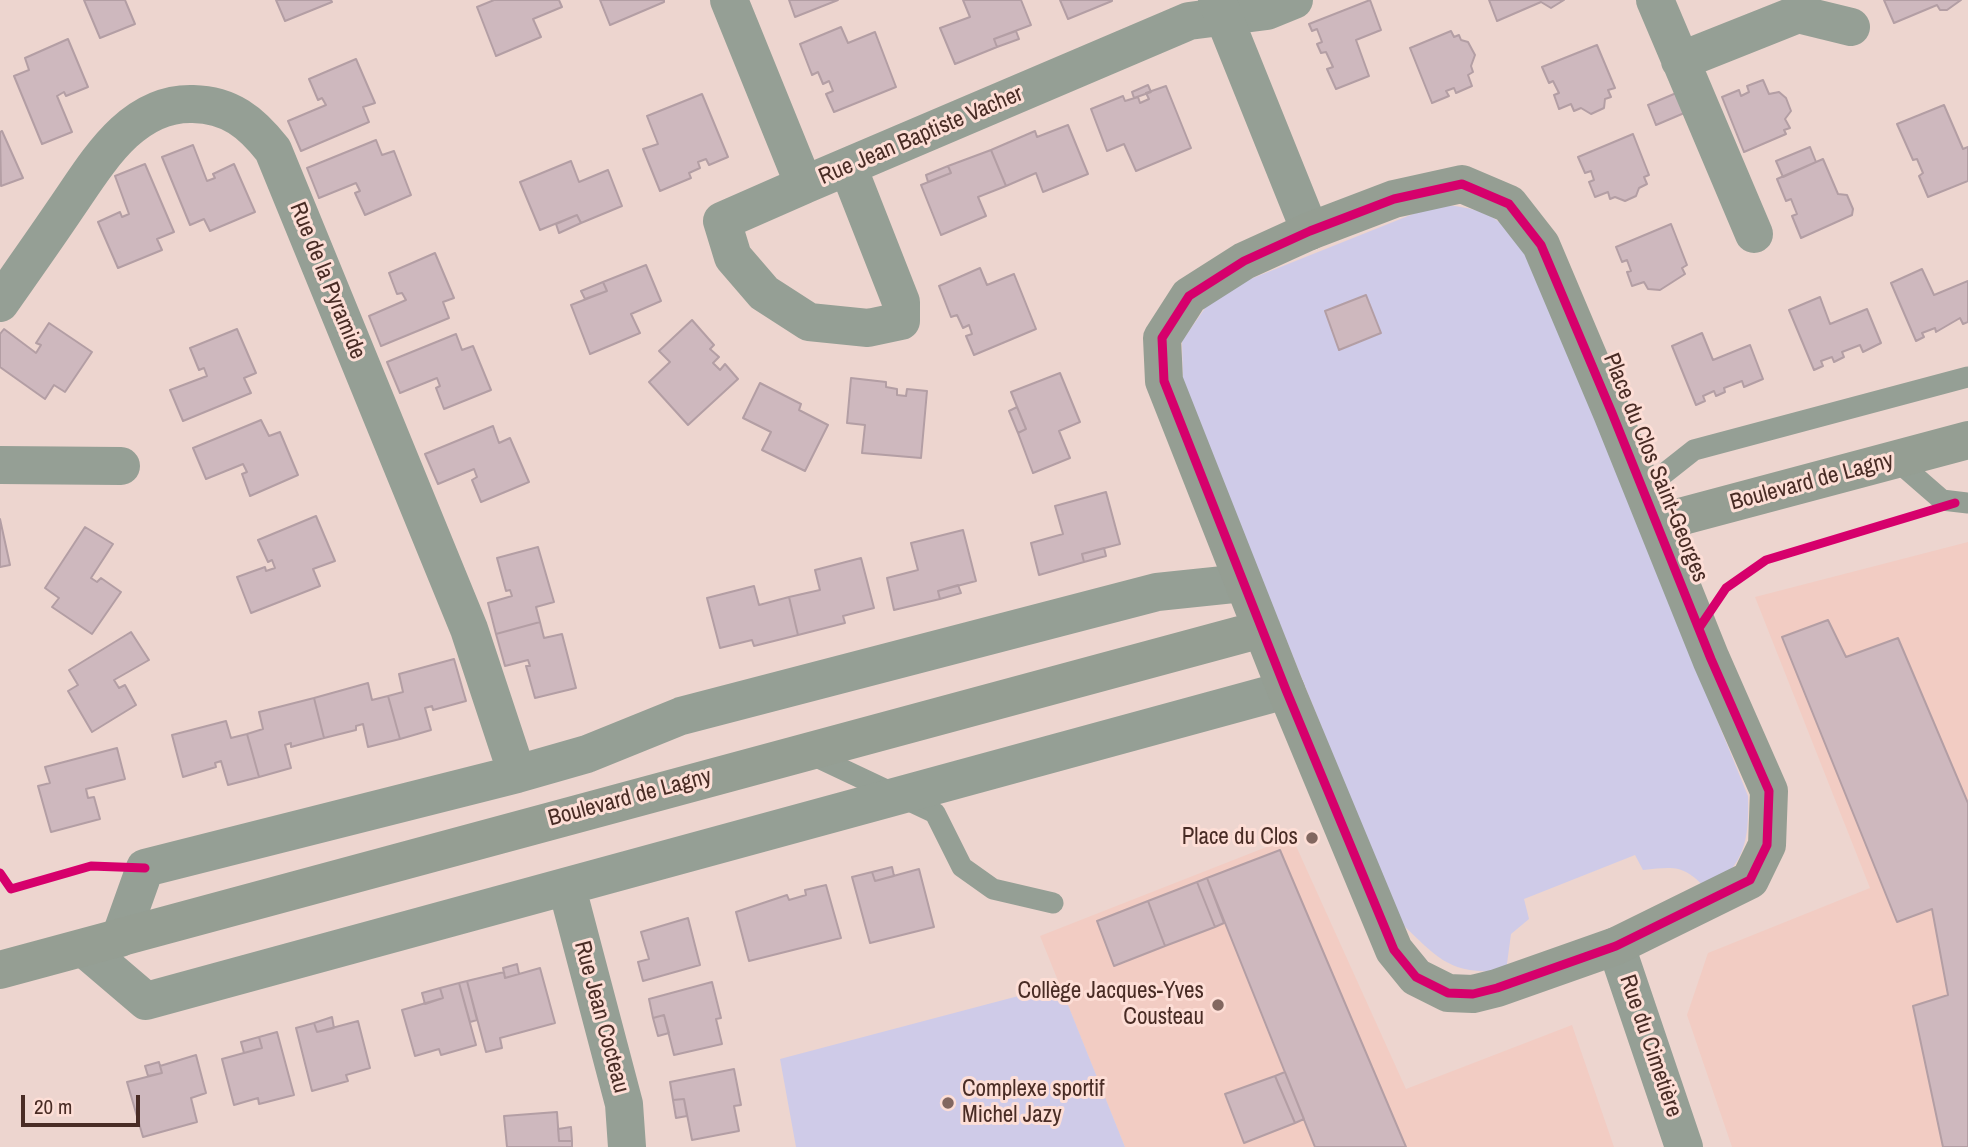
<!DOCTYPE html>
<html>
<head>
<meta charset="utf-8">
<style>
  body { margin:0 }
  #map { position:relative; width:1968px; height:1147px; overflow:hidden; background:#edd5cf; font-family:"Archivo Narrow",sans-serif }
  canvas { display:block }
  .scale { position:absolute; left:21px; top:1095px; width:119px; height:32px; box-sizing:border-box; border:4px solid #492c25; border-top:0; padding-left:9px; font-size:21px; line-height:24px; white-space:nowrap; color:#492c25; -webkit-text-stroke:5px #fdded6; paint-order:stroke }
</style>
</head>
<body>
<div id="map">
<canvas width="1968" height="1147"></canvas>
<div class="scale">20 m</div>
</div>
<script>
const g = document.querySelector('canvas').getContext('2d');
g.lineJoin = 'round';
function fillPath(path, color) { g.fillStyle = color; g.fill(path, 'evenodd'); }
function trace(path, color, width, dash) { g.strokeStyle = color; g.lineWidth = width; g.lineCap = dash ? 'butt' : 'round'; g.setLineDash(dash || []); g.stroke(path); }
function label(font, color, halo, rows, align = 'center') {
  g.font = font + ' "Archivo Narrow",sans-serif'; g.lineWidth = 6; g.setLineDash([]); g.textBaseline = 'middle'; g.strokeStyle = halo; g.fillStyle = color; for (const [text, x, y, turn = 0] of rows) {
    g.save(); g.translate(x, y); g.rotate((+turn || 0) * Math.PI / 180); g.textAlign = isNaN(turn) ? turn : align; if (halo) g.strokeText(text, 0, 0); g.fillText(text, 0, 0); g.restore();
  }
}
fillPath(new Path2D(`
  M1968 542V1147H1732L1687 1015 1708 953 1870 888 1755 597Z
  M1292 837 1406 1089 1572 1025 1614 1147H1125L1040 936Z`), '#f2ccc3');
fillPath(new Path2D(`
  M1438 204C1494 210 1499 216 1531 262L1748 796C1749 843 1745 861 1709 892 1685 865 1677 866 1643 870L1635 855 1524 899 1529 919 1511 934 1506 971C1449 974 1441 961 1401 923L1183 385 1182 341 1210 301 1238 284Z
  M1060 985 1125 1147H796L780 1059Z`), '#cfcbe8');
const building = new Path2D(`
  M84 0H125L135 24 100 38Z
  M276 0H331L332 2 285 21Z
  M494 0H559L562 7 533 19 541 37 496 56 477 7Z
  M600 0H664V2L610 25Z
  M789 0H838L795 17Z
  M963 0H1021L1031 25 994 39 997 47 955 64 940 28 970 17Z
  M1060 0H1112V1L1068 19Z
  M1370 0 1381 30 1356 40 1369 76 1336 89 1327 69 1333 67 1326 52 1321 53 1317 44 1322 42 1317 29 1312 31 1309 24Z
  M1489 0H1564L1551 8 1541 2 1497 21Z
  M1884 0H1961L1947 10H1940L1937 5 1894 23Z
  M841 27 848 43 875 32 896 87 834 112 826 94 833 91 829 81 823 84 818 72 812 75 800 44Z
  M1016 31 1019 39 997 47 994 39Z
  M1451 31 1454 37 1459 35 1461 40 1468 42 1475 55 1471 66 1473 72 1468 75 1472 86 1456 93 1454 88 1446 91 1449 96 1432 103 1410 48Z
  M68 39 88 87 66 96 64 92 57 96 72 132 42 144 14 76 29 70 25 58Z
  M1597 45 1615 88 1608 90 1611 97 1605 99 1604 108 1591 114 1581 108 1574 111 1571 104 1559 109 1554 95 1559 93 1553 81 1549 83 1542 67Z
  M356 59 375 103 363 107 369 122 301 151 288 121 326 105 322 98 318 100 309 79Z
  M1763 80 1769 94 1779 92 1786 98 1791 111 1785 119 1790 128 1784 130 1786 134 1744 152 1722 97 1739 90 1741 96 1749 92 1747 86Z
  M1148 85 1151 92 1134 98 1132 92Z
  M1166 86 1191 148 1136 171 1124 144 1107 151 1091 109 1123 96 1125 101 1138 97 1140 103 1149 99 1146 93Z
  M1681 91 1689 111 1656 125 1648 105Z
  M702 94 728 157 709 165 706 159 698 162 700 168 689 173 691 178 660 191 643 149 658 144 647 116Z
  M1944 105 1963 149 1968 147V181L1928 197 1919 176 1923 173 1917 159 1913 160 1897 124Z
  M1068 125 1088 174 1043 192 1036 173 1006 186 991 150 1035 131 1037 137Z
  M2 131 23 178 1 186 0 132Z
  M1633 134 1649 175 1644 177 1647 184 1639 188 1636 196 1625 201 1615 197 1610 199 1608 192 1595 197 1589 182 1594 180 1591 171 1585 173 1578 157Z
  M376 140 382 155 394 151 411 195 365 215 355 193 360 191 356 183 319 198 307 168Z
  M193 145 207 181 215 178 213 174 234 164 255 212 210 231 204 219 190 225 162 157Z
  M1810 147 1816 162 1783 177 1776 161Z
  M991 150 1006 186 978 197 986 216 941 235 921 185 951 173 948 166Z
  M1823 159 1838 194 1847 195 1853 209 1852 215 1801 238 1792 216 1797 214 1791 199 1786 201 1777 179Z
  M571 161 579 182 608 170 622 206 581 223 577 215 540 230 520 182Z
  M145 164 174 232 157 239 162 250 118 268 98 222 120 212 122 217 129 214 115 176Z
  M948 166 951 173 928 182 926 175Z
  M577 215 581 223 559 233 556 224Z
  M1671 224 1687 265 1682 268 1685 274 1660 290 1648 289 1644 282 1632 286 1627 272 1631 271 1627 260 1622 262 1616 247Z
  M435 253 454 298 443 302 449 318 381 346 369 316 406 300 402 293 397 294 389 273Z
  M646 265 661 301 631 314 640 333 590 354 571 305 607 291 603 282Z
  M980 268 987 285 1014 274 1036 329 974 355 966 336 972 334 969 325 963 328 957 315 951 317 939 286Z
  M1922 269 1934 295 1968 281V322L1963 324 1960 318 1936 332 1935 328 1922 333 1924 337 1916 341 1891 283Z
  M603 282 607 291 585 299 581 291Z
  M1366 295 1381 333 1339 350 1325 311Z
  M1820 297 1830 324 1867 309 1881 343 1863 352 1860 345 1842 352 1844 357 1834 362 1832 357 1821 361 1823 366 1814 370 1789 310Z
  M692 320 714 345 710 349 719 357 713 363 720 370 725 364 738 379 688 425 649 382 670 362 659 351Z
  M49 323 92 352 65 392 54 385 45 399 0 367V334L4 329 36 353 41 345 36 343Z
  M237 329 256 373 244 378 251 393 183 421 170 390 207 376 204 368 199 370 190 348Z
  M1702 333 1713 360 1750 345 1763 379 1744 387 1742 381 1724 388 1725 392 1716 396 1714 391 1703 396 1705 401 1696 405 1672 346Z
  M456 334 462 350 473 346 491 390 444 409 436 388 440 386 437 378 400 393 387 362Z
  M1060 373 1080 422 1059 431 1070 458 1033 473 1018 433 1026 429 1011 392Z
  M851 378 886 382V387L897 389V395L906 396 907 389 927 391 921 458 862 453 865 425 847 423Z
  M760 383 801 404 799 410 828 425 805 471 762 450 771 432 743 418Z
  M1017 407 1026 429 1018 433 1009 411Z
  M261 420 269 436 280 432 298 475 250 496 242 474 247 472 243 464 206 479 193 448Z
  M493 426 499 443 510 438 529 482 481 502 472 480 477 477 474 469 438 484 425 454Z
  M1106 492 1120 544 1082 554 1084 562 1039 575 1031 543 1063 534 1055 506Z
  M316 516 335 561 313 569 320 586 251 613 237 577 265 567 266 571 275 568 272 560 268 562 258 540Z
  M0 519 10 565 0 567Z
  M85 527 113 544 91 578 97 582 101 578 121 592 92 634 52 607 59 598 45 588Z
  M963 530 976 581 938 591 940 599 894 610 887 578 918 570 911 543Z
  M538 547 554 602 536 607 540 622 496 634 488 603 512 596 510 590 506 591 497 558Z
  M1104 548 1106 556 1084 562 1082 554Z
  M861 558 874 608 843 616 845 623 798 635 789 597 820 590 815 570Z
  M958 585 961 593 940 599 938 591Z
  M754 586 759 605 789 597 798 635 754 646 752 640 720 648 707 598Z
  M1828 620 1846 657 1898 638 1968 803V1147H1943L1913 1006 1948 995 1932 909 1897 922 1782 637Z
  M540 622 544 638 562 634 576 688 535 698 526 666H530L528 660 505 666 496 634Z
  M131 632 149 660 114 680 119 688 125 685 136 705 92 732 68 691 78 685 69 670Z
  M454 659 466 701 433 710 432 706 425 708 431 730 400 739 388 696 403 692 399 674Z
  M368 683 372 700 388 696 400 739 368 747 363 724 356 726V730L324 738 314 698Z
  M314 698 324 738 291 747V743L285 745 291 768 259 777 247 734 263 729 259 712Z
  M226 721 231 738 247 734 259 777 228 785 221 761 215 763 216 767 183 777 172 735Z
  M117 748 125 779 86 789 88 798 94 797 100 819 51 832 38 786 50 783 45 767Z
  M1280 850 1406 1147H1315L1207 878Z
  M892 867 894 876 875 881 872 872Z
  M919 869 934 927 870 943 852 877 872 872 875 881Z
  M1207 878 1224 923 1215 927 1197 882Z
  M1197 882 1215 927 1165 946 1148 901Z
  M826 885 841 938 749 961 736 912 787 895 789 900 806 895 805 890Z
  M1148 901 1165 946 1114 966 1097 921Z
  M688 918 700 965 643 981 638 962 649 959 641 932Z
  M517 964 519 974 505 978 503 968Z
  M540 968 555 1023 500 1038 502 1048 486 1052 467 981 504 972 505 978Z
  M467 981 477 1020 470 1022 459 983Z
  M712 982 721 1018 716 1019 722 1044 674 1055 664 1015 653 1018 649 999Z
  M459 983 476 1045 441 1055 439 1049 415 1056 402 1010 443 998 440 988Z
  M440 988 443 998 425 1004 422 993Z
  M664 1015 669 1033 658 1036 653 1018Z
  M332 1017 334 1028 317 1032 314 1023Z
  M358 1021 370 1068 346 1075 348 1081 312 1091 296 1028 314 1023 317 1032Z
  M277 1032 294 1095 259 1104 258 1098 234 1105 222 1059 262 1048 259 1037Z
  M259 1037 262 1048 244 1053 241 1042Z
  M196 1055 206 1093 191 1098 197 1122 143 1137 127 1082 162 1073 160 1066Z
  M159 1062 162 1073 148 1076 145 1066Z
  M734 1069 741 1105 734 1106 739 1131 692 1140 684 1099 673 1100 670 1082Z
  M1285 1072 1304 1119 1295 1123 1275 1076Z
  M1275 1076 1295 1123 1244 1143 1225 1094Z
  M684 1099 687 1116 676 1118 673 1100Z
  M557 1112 559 1141H572V1147H507L504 1116Z
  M571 1127 572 1141H559L558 1129Z`);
fillPath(building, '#ceb8be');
trace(building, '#b39ea4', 2);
trace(new Path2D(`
  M1896 460 1942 500 1968 503
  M1641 485 1656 480 1694 450 1968 377
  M808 753 935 813 962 867 993 889 1053 903`), '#959f95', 21);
trace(new Path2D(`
  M729 0 804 185 1189 21 1267 11 1294 0
  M1655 0 1754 234
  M1680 61 1798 14 1851 27
  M804 185 722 221 733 257 764 293 809 322 868 328 901 321V302L848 167
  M0 303C21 273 43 242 64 211 96 165 130 102 193 104 230 105 251 122 273 150L469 629 517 774
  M0 465 121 466
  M567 888 624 1104 627 1147
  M120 938 145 868 517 774 587 754 681 716 1157 592 1243 583
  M85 949 146 1001 1286 690`), '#959f95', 38);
trace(new Path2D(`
  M1217 0 1310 231
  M1616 946 1684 1147`), '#959f95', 38);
trace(new Path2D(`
  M1462 184 1509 204 1541 245 1612 413 1711 659 1769 791 1767 845 1750 880 1616 946 1497 988 1473 994 1448 993 1416 977 1394 950 1286 690 1164 381 1162 338 1189 296 1244 261 1310 231 1394 199Z
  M1657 523 1968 440
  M0 970 1262 629`), '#959e93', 38);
trace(new Path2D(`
  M1462 184 1509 204 1541 245 1612 413 1711 659 1769 791 1767 845 1750 880 1616 946 1497 988 1473 994 1448 993 1416 977 1394 950 1286 690 1164 381 1162 338 1189 296 1244 261 1310 231 1394 199Z
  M1699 628 1726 588 1766 560 1955 503
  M0 873 11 889 91 866 145 868`), '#d6006c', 9);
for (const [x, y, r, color] of [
  [1312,838,7,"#826760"],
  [1218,1005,7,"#826760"],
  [948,1103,7,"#826760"]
]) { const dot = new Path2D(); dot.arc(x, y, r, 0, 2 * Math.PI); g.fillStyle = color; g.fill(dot); trace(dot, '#fdded6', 2.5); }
label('23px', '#492c25', '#fdded6', [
  ["Rue Jean Baptiste Vacher",921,136,-23],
  ["Rue de la Pyramide",327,281,68],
  ["Place du Clos Saint-Georges",1655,468,68],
  ["Boulevard de Lagny",1812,482,-15],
  ["Boulevard de Lagny",630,798,-15],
  ["Rue Jean Cocteau",601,1017,75],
  ["Rue du Cimetière",1650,1046,71]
]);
label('23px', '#492c25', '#fdded6', [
  ["Place du Clos",1298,838],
  ["Collège Jacques-Yves",1204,992],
  ["Cousteau",1204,1018],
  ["Complexe sportif",962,1090,"left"],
  ["Michel Jazy",962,1116,"left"]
], 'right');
</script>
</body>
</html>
